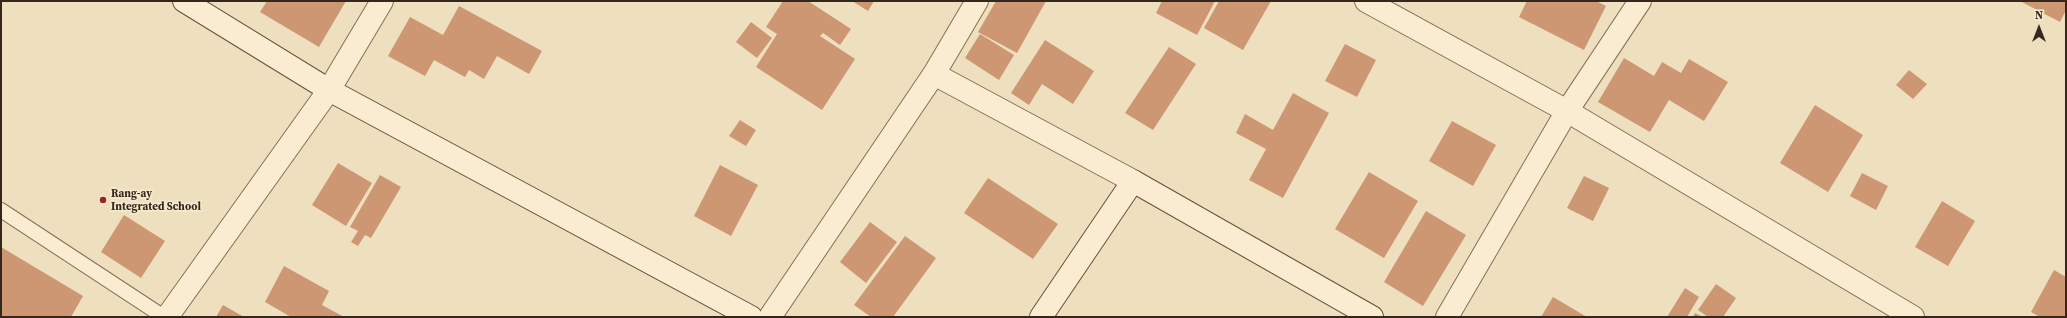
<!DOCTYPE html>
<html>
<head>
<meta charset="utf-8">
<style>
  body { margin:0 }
  #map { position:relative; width:2067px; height:318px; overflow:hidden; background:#eedfbe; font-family:"Source Serif 4",serif }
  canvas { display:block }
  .frame { position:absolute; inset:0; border:2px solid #35271b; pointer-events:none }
  .north { position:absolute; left:2019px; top:8px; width:40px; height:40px; -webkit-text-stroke:3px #f5e9cd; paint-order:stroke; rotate:0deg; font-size:11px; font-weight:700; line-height:16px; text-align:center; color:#35271b }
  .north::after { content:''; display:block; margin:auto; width:14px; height:18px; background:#35271b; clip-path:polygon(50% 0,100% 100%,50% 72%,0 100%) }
</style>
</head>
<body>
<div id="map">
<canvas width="2067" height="318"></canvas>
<div class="frame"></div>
<div class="north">N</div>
</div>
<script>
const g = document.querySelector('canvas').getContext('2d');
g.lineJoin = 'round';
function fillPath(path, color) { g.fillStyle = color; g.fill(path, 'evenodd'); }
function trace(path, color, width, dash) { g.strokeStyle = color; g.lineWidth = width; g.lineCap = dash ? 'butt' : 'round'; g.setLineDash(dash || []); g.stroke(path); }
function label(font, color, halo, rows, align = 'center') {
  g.font = font + ' "Source Serif 4",serif'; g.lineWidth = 3.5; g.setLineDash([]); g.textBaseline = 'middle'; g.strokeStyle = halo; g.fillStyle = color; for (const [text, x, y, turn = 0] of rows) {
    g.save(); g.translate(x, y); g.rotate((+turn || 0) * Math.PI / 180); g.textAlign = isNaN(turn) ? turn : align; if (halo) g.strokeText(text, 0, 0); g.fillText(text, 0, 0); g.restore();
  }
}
fillPath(new Path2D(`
  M267 1H346L319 47 260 12Z
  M783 1H808L851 29 840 45 823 33 820 36 855 59 822 110 756 67 777 34 766 27Z
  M852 1H874L868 11Z
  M996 1H1046L1017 53 978 32Z
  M1162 1H1215L1197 35 1156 13Z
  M1219 1H1271L1243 50 1204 28Z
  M1527 1H1596L1606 6 1584 50 1519 17Z
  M2020 1H2066V10L2060 22Z
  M459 6 542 51 529 74 497 56 484 79 469 70 465 77 434 60 425 76 388 56 410 17 443 35Z
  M751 22 772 38 757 58 736 42Z
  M980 34 1014 55 999 80 965 58Z
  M1045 40 1094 71 1073 104 1042 84 1029 105 1011 93Z
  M1345 44 1376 60 1357 97 1325 81Z
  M1169 47 1196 64 1153 130 1125 113Z
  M1624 58 1654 76 1662 62 1681 73 1689 59 1728 82 1704 121 1669 100 1650 132 1598 102Z
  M1909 70 1927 84 1913 99 1896 85Z
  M1293 93 1329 113 1283 198 1249 180 1266 149 1236 133 1245 114 1273 130Z
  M1815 105 1863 135 1828 192 1780 163Z
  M740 120 756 130 746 146 729 136Z
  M1452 121 1496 145 1473 186 1429 161Z
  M338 163 372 183 346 226 312 205Z
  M720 165 758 185 731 236 694 216Z
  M1369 172 1418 201 1384 258 1335 229Z
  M1862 173 1888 186 1876 210 1850 196Z
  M380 175 401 187 371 238 365 235 358 246 351 242 358 231 350 227Z
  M1584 176 1609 188 1593 221 1567 208Z
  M988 178 1058 224 1033 259 964 213Z
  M1942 201 1975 221 1948 266 1915 247Z
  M1426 211 1466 235 1423 306 1384 282Z
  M124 215 165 241 141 278 101 252Z
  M870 222 897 242 866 283 840 262Z
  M905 236 936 258 893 317H871L854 305Z
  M1 247 83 296 71 317H1Z
  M284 266 329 291 322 305 344 317H291L265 302Z
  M2054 270 2066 277V317H2040L2031 312Z
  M1716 284 1736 298 1723 317H1708L1698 310Z
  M1685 288 1699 297 1687 317H1667Z
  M1553 297 1587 317H1541Z
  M223 305 244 317H216Z
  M1695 313 1703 317H1693Z`), '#cd9773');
const lane = new Path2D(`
  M1 210 164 317`);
const street = new Path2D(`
  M1366 1 1567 111 1913 317
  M934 74 1133 181
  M167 317 329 90 382 1
  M770 317 934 74 977 1
  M1447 317 1567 111 1640 1`);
const secondary = new Path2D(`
  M184 1 329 90 751 317
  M1041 317 1133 181 1372 317`);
trace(lane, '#866f56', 16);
trace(street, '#866f56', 24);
trace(secondary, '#68503a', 24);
trace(lane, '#f9ecd0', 14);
trace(street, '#f9ecd0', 22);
trace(secondary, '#f9ecd0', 22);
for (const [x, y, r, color] of [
  [103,200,4,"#962628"]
]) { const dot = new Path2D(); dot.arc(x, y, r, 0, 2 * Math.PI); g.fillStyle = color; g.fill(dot); trace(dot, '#f5e9cd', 1.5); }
label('bold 11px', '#35271b', '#f5e9cd', [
  ["Rang-ay",111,194],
  ["Integrated School",111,207]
], 'left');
</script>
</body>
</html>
